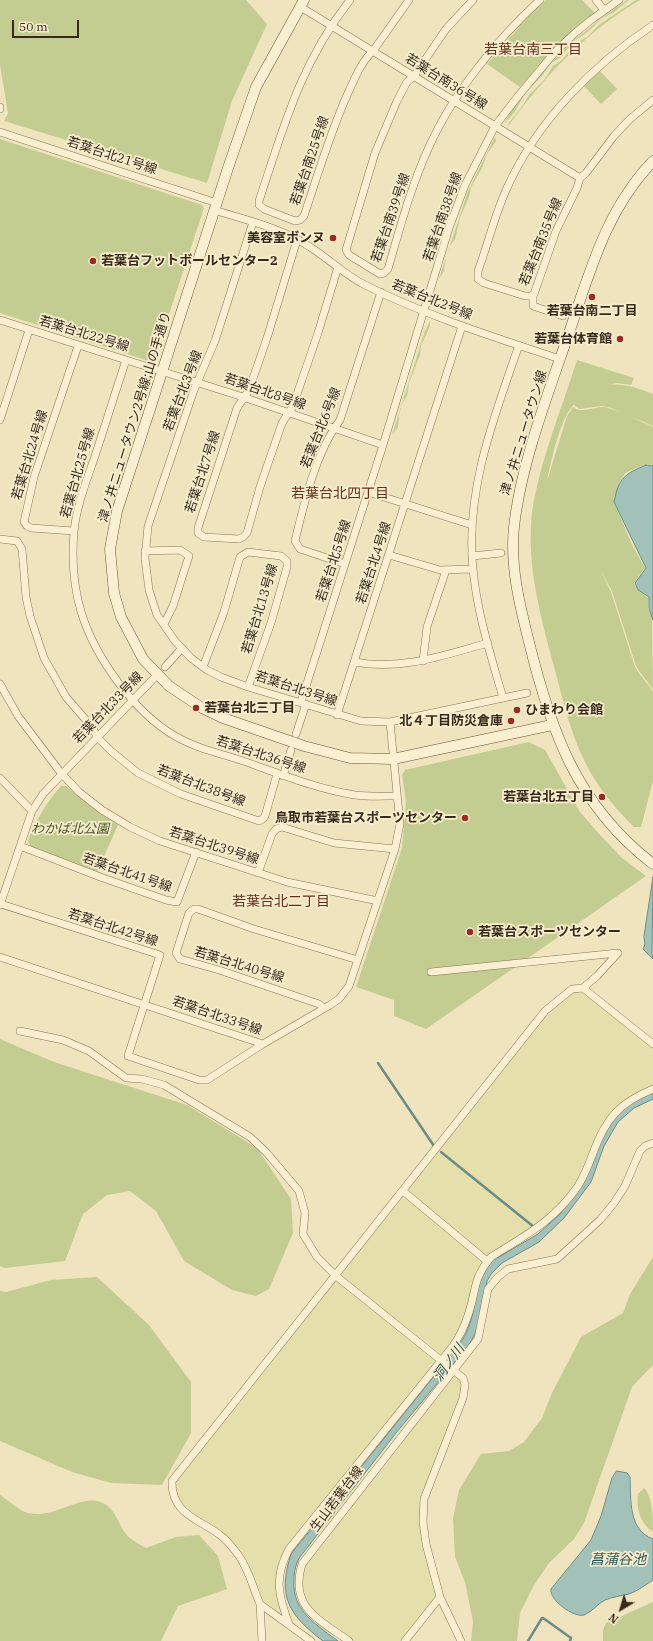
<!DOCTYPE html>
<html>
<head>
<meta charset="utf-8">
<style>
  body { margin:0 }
  #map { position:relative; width:653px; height:1641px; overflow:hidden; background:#efe4bd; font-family:"IBM Plex Serif",serif }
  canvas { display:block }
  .north { position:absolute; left:601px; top:1589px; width:40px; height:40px; -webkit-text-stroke:3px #f7edcd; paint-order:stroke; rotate:218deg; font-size:11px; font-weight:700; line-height:16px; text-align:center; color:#372a1b }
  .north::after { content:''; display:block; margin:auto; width:14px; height:18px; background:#372a1b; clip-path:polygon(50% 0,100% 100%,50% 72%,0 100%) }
  .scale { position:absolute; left:12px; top:20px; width:67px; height:18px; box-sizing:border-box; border:2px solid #372a1b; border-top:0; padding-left:5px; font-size:12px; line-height:14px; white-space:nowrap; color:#372a1b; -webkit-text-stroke:3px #f7edcd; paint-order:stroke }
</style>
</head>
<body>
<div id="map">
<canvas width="653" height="1641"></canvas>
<div class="north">N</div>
<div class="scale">50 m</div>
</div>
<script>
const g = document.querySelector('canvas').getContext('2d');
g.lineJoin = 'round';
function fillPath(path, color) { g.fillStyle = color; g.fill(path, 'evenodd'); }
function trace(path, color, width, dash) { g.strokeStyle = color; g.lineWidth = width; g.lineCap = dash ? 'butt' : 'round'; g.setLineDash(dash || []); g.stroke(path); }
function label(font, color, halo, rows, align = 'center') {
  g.font = font + ' "IBM Plex Serif","Noto Sans JP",serif'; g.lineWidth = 3.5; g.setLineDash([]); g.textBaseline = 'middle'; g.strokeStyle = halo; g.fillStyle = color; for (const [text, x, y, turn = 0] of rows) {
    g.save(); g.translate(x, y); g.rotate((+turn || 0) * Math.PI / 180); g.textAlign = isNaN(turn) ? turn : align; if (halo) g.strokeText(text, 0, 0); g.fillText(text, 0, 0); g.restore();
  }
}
fillPath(new Path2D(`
  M576 991H582L653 1046V1086L630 1096 611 1112 596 1137 585 1167 575 1186 544 1221 487 1258 408 1191 409 1188 539 1025 548 1011Z
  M403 1196 483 1260 484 1263 463 1323 443 1355 344 1279 342 1275V1272Z
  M339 1281 439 1360 283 1557 280 1613 260 1597 248 1564 200 1520 184 1507 175 1491V1486L176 1481 334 1282Z
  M454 1374 459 1378 463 1387 461 1397 421 1513 437 1596 402 1641H352L315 1611 306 1601 302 1588V1572L310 1558 349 1509 351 1504Z`), '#e5dfab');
fillPath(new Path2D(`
  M0 0H246L267 24 232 101 207 183 4 121 8 113 0 65Z
  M546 0H582L595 13 555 47 520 87 487 64 523 22Z
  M627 0H629L614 12 603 18 585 34 574 41 560 58 551 63 542 76 526 92 514 113 504 123C533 73 580 32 627 0Z
  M636 0H640C587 31 545 76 509 125L508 124 523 105 529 95 544 80 553 66 562 60 576 43 587 37 600 24Z
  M600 71 617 89 601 104 584 86Z
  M495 137 496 141 487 154 482 168 471 187 469 197 460 218 455 239 450 246 446 258 444 271 439 279 468 191Z
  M0 139 202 205 204 208 154 360 152 362 0 313Z
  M430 321V326L421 346 420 355 409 383 407 396 403 402 399 414 398 427 392 435 425 331Z
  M577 360 634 378 631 385 617 383 607 385C624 383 637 388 653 394V426L611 408 602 406 579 409 574 405 576 403C561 413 551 462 547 481L564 497 547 481 567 416 573 407C581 414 593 407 603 407 618 409 639 421 653 427V465L646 464 625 473 619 483 614 502 632 545 645 568 634 583 637 590 648 598V609L652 615 653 690C648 681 641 675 636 666L612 591 601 571 602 563 576 515 602 563 601 571 611 592 635 667C640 676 648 683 653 692V781L641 827H634C615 808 597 787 585 762 570 732 563 700 554 667 541 617 526 566 532 513 539 463 562 408 577 360Z
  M529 742 545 750 580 812 601 836 622 858 646 876 426 1029 394 1016V1000L356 987 402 848 406 801 402 775 405 770Z
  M61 786H66L94 809 118 825 97 872 30 846 28 841C36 820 46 803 61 786Z
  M0 1039 54 1062 187 1105 257 1148 291 1199 293 1233 269 1289 256 1296 232 1290 184 1261 156 1211 130 1191 107 1195 83 1214 65 1261 5 1268 0 1266Z
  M653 1257V1365L632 1387 584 1523 574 1539 549 1563 534 1585 520 1613 517 1641H471L473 1622 465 1582 455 1557 453 1518 459 1490 481 1454 509 1451 524 1442 542 1418 552 1393 581 1337 623 1313 630 1294Z
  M97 1277 149 1325 191 1382V1433L162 1485 111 1483 72 1472 0 1441V1291L6 1292 51 1280Z
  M644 1488C653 1497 653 1517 653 1532 640 1523 636 1509 638 1494Z
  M0 1495C8 1500 17 1509 25 1512 53 1522 83 1490 105 1504 116 1511 119 1525 126 1534 130 1540 140 1544 146 1548L176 1537 199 1535 218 1556 227 1589 178 1606 161 1641H0Z
  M653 1602V1641H603V1630L606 1623Z`), '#c3cd91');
const water = new Path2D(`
  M646 465 653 466V620L649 608V597L638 590 635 583 646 568 614 502C619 477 625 474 646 465Z
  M653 877 652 953 653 959 643 949 645 944 644 937Z
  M653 1093V1099L634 1108 618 1122 604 1146 591 1182 564 1218 539 1242 502 1263 492 1273 487 1281 481 1314 475 1334 469 1345 396 1433 300 1557C295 1565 294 1573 294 1581 292 1611 317 1625 338 1641H323C289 1615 277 1597 291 1554L439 1370 437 1368C450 1354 462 1346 469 1326 476 1308 475 1287 486 1270L484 1269 496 1257 497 1258 538 1234 561 1213 586 1178 602 1138 616 1116 629 1104Z
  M617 1471 627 1473 630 1477C631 1499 628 1530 653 1539V1580C645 1585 638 1591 629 1594 621 1596 612 1597 605 1600 597 1604 592 1612 584 1615 574 1618 549 1600 551 1589L591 1540 601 1516 612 1478Z`);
fillPath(water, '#a1c1b9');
trace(water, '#688e87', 1);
trace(new Path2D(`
  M378 1063 434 1146
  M441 1152 534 1227
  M543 1618 571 1638 570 1641
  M528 1641 542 1618`), '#688e87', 2.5);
const street = new Path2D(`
  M350 0C300 64 284 126 259 201V205L264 209 295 221 300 220 304 216C318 174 330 133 348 93 355 78 361 62 373 51L409 0
  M473 0 446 29 414 76 407 82 397 101 375 153 346 250 349 255 380 274 384 273 388 269C400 228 411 186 429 147 452 95 497 39 540 0
  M596 0 604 10
  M299 6 580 178
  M653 25C593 65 537 121 507 188 495 214 488 244 478 271V279L484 283 525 296H531L534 294 556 231 577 188 580 178 586 173 614 136 630 119 653 100
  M0 107V109
  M0 132 217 203
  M214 210C246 220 282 228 310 247 329 259 345 275 365 285 427 316 494 337 560 359
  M253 222 215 341 194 390 148 526 145 558 149 590 157 615 175 641 191 658 207 670 221 677 248 687 361 721 390 722 503 698C491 656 477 613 473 569 465 491 494 417 519 345
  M297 240 267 338 249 390 237 408 198 528V533L204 537 239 539 243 537 247 533 260 487 282 423 293 406 318 333 338 267
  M533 295V306L563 316
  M0 320 243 397 383 445
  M126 360C115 393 105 426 94 459 86 482 76 508 74 532 69 591 83 635 118 682 134 704 151 722 175 736 201 751 230 755 257 766 288 777 322 790 355 795 369 797 383 796 397 796
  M0 420 29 330
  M368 492 472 525
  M74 531 31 528 27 526 24 522 34 477 78 346
  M0 539 17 541 22 549 26 597 30 616 44 658 66 697 93 728 97 737 111 751 138 773 181 794 259 821 263 819 265 816 277 774
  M145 551 180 550 189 556 173 606 164 624
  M389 555 440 570 473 569
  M472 556 501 553
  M345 564 300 549 295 541C304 503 316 452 340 420L381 292
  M423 661 427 627 446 570
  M355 662C401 671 444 655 488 643
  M165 667 182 648
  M203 667 224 612 240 557 248 552 281 556 287 561V567L271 623 248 687
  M0 684 18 716 61 773 79 792 102 810 130 827 160 841 287 882 378 901
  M503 698 527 693
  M301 702 383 445 449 228 465 185 495 126 519 95 555 52 575 33 591 20 619 0
  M337 715 462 326
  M296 734 306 704
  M283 776 291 750
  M0 778 32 811
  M20 846 103 878 166 900 177 902 196 852
  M258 873 272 834 276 829 282 827 334 843 395 849
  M1 904 160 955 128 1056 199 1080H207L263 1044
  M0 905 32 811 43 794 158 674
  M0 957 263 1044 330 1005 339 999 349 986 395 849 400 824 390 722
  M583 988 653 1044
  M324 1008 319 1004 219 970 180 959 176 953 189 913 194 909H198L254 929 358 960
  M20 1031 63 1040 89 1051 126 1078 142 1079 164 1085 250 1137 266 1152 299 1191 305 1213 303 1234 317 1257 336 1276 463 1378 465 1385 463 1398 424 1499 423 1522 426 1544 440 1597
  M403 1191 487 1261
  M260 1604C253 1588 249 1570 239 1556 234 1549 227 1540 220 1535 199 1519 171 1514 172 1481L545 1011 572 989 583 988 597 976 618 953 431 972
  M289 1624C278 1595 274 1577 289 1549L453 1346C459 1337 464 1328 467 1318 477 1292 471 1281 491 1257 526 1235 554 1221 578 1186 584 1176 589 1164 593 1153 606 1118 619 1103 653 1089
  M262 1641 260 1604 311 1641
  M349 1641C318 1619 289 1607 302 1564L478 1339 488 1289 498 1277 508 1269 557 1259 600 1220 614 1203 625 1186 640 1151 645 1146 653 1143
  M405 1641 440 1597 461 1641`);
const secondary = new Path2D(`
  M304 0 256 87 228 168 117 511 110 549 114 593 121 617 143 659 169 686 202 708 223 718 304 746 350 758 393 759 552 725
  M653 161C607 209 591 268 570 330 549 391 521 463 514 527 510 565 519 602 528 638 550 729 576 805 653 864`);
trace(street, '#887456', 8);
trace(secondary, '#6a5439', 11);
trace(street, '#faf0d1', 7);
trace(secondary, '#faf0d1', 10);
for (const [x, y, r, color] of [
  [333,238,4,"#992a24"],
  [93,261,4,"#992a24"],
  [592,297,4,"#992a24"],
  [620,339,4,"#992a24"],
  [196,708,4,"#992a24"],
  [517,710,4,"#992a24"],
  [511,721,4,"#992a24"],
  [602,797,4,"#992a24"],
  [465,818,4,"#992a24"],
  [470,932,4,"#992a24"]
]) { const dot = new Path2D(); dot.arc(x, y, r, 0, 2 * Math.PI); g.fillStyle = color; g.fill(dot); trace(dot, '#f7edcd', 1.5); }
label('13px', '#372a1b', '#f7edcd', [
  ["若葉台南36号線",446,82,32],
  ["若葉台北21号線",112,156,18],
  ["若葉台南25号線",310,161,-71],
  ["若葉台南38号線",443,217,-71],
  ["若葉台南39号線",391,218,-71],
  ["若葉台南35号線",541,242,-68],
  ["若葉台北2号線",432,300,22],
  ["若葉台北22号線",84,334,17],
  ["若葉台北3号線",183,391,-69],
  ["若葉台北8号線",265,392,19],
  ["津ノ井ニュータウン2号線;山の手通り",135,417,-73],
  ["若葉台北6号線",321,428,-68],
  ["津ノ井ニュータウン線",524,433,-73],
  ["若葉台北24号線",30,455,-73],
  ["若葉台北7号線",203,472,-72],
  ["若葉台北25号線",78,473,-74],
  ["若葉台北5号線",334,561,-72],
  ["若葉台北4号線",374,563,-72],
  ["若葉台北13号線",260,609,-73],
  ["若葉台北3号線",296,689,18],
  ["若葉台北33号線",108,708,-46],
  ["若葉台北36号線",261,755,18],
  ["若葉台北38号線",201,786,21],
  ["若葉台北39号線",214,846,18],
  ["若葉台北41号線",127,873,19],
  ["若葉台北42号線",113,928,18],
  ["若葉台北40号線",239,965,17],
  ["若葉台北33号線",217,1016,19],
  ["生山若葉台線",337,1499,-53]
]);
label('bold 13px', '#372a1b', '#f7edcd', [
  ["美容室ボンヌ",325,238],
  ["若葉台フットボールセンター2",101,261,"left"],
  ["若葉台南二丁目",592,311,"center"],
  ["若葉台体育館",612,339],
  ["若葉台北三丁目",204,708,"left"],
  ["ひまわり会館",525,710,"left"],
  ["北４丁目防災倉庫",503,721],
  ["若葉台北五丁目",594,797],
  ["鳥取市若葉台スポーツセンター",457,818],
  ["若葉台スポーツセンター",478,932,"left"]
], 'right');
label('italic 13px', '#445421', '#f7edcd', [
  ["わかば北公園",70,829]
]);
label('14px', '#652e19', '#f7edcd', [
  ["若葉台南三丁目",533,50],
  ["若葉台北四丁目",340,494],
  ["若葉台北二丁目",281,902]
]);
label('italic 14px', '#2a5757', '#f7edcd', [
  ["洞ノ川",449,1363,-54],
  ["菖蒲谷池",618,1560]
]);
</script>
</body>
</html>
